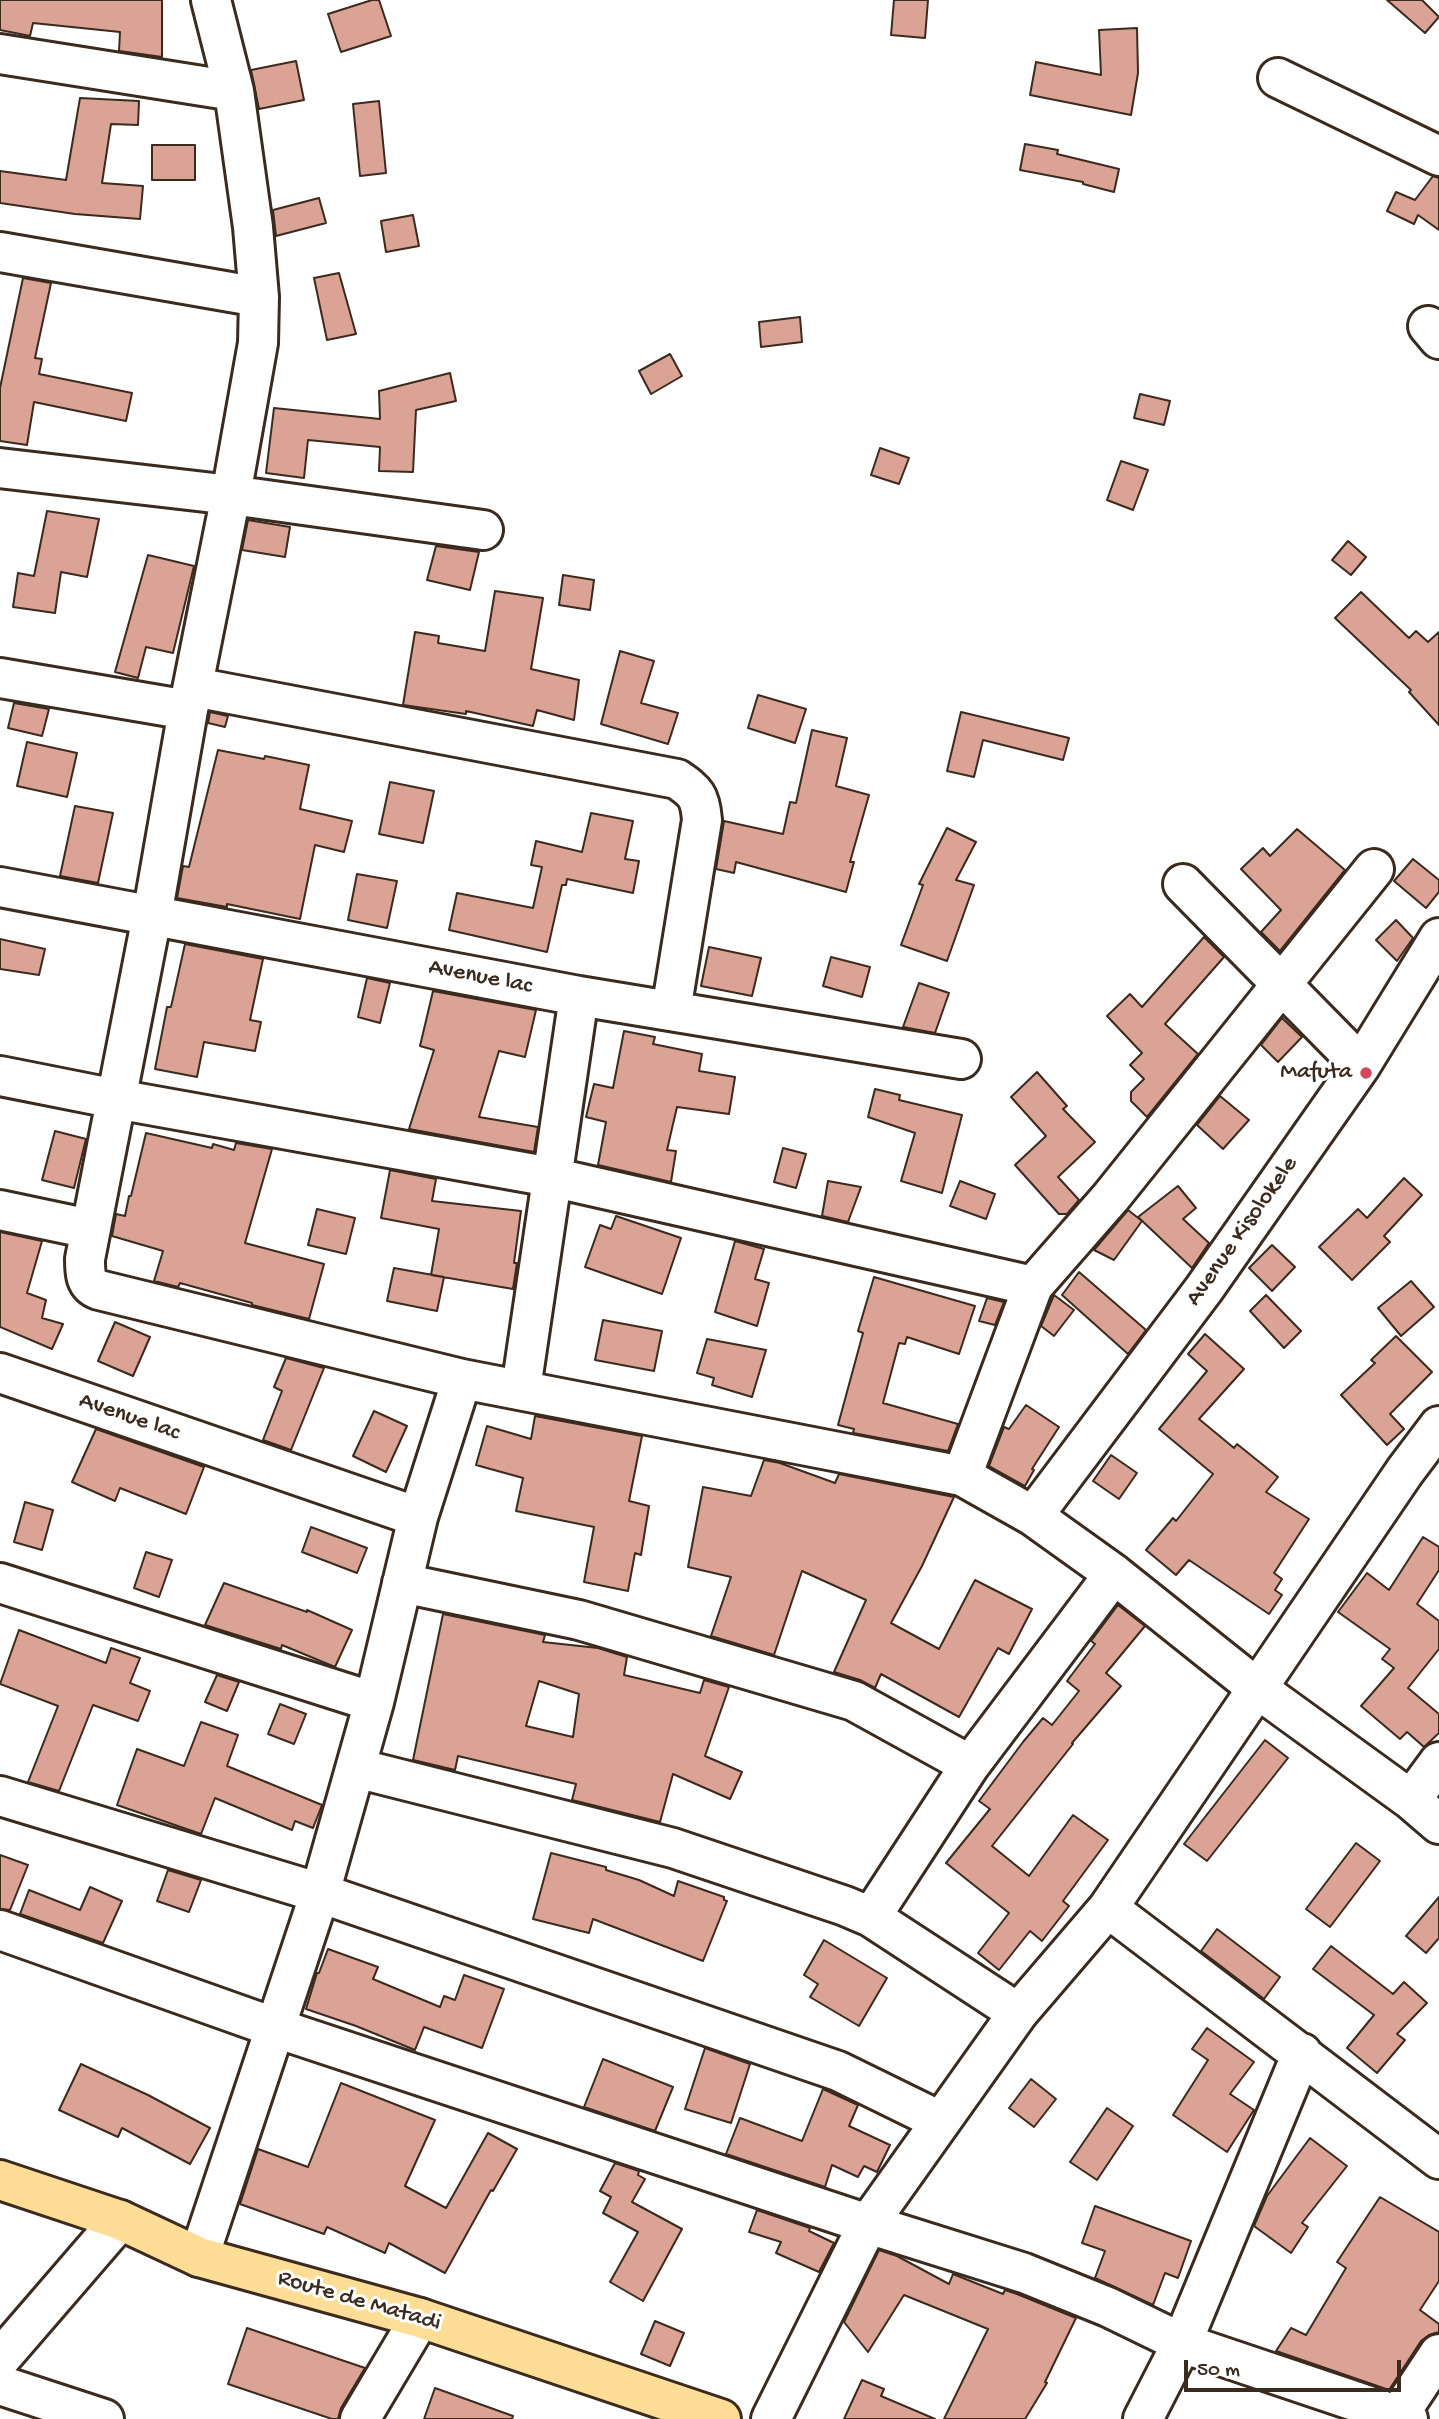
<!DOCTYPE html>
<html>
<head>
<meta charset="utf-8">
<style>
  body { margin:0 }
  #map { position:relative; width:1439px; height:2419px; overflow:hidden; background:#fff; font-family:"Gochi Hand",sans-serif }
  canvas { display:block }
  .scale { position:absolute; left:1184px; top:2360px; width:217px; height:32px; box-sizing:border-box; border:4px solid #3b2a1e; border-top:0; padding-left:9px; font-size:21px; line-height:24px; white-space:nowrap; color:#3b2a1e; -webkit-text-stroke:5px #fff; paint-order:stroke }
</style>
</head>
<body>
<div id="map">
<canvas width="1439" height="2419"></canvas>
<div class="scale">50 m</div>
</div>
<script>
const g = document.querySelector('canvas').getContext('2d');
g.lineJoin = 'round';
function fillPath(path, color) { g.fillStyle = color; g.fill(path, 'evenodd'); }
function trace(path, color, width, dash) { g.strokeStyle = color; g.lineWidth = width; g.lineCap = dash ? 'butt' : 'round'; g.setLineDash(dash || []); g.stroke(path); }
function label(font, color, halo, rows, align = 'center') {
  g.font = font + ' "Gochi Hand",sans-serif'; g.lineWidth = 6; g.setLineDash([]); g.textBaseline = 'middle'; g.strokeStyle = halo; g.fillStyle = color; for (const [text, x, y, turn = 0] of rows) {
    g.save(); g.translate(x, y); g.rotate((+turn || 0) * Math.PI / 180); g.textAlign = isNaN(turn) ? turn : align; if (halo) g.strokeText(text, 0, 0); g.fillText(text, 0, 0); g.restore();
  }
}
const building = new Path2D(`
  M0 0H162V57L119 51 120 32 33 23 30 36 0 30Z
  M372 0H379L391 36 341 52 328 14Z
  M894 0H928L925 38 891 35Z
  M1387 0H1422L1439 17 1425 33Z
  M1137 28 1138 73 1131 115 1030 95 1036 62 1101 75 1099 30Z
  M296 61 304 100 259 109 251 70Z
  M80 98 139 101 138 125 111 124 102 183 143 186 140 219 75 214 0 203V171L66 180Z
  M379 101 386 173 360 176 353 104Z
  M1025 144 1058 150 1057 154 1119 169 1114 192 1083 184V182L1020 170Z
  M152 145H195V180H152Z
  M1433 176 1439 178V230L1418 215 1414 224 1387 211 1396 192 1415 200Z
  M319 198 326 223 276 236 273 210Z
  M413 215 419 246 386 252 381 221Z
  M339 273 356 334 327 340 314 278Z
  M23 278 51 283 35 358 42 359 39 374 132 393 126 421 34 402 27 445 0 441V388Z
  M800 317 802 342 761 347 759 322Z
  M670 354 682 376 651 394 639 371Z
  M450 373 456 401 416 410 413 472 379 471 380 447 308 440 304 478 266 473 274 408 380 419 379 391Z
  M1140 394 1170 401 1164 425 1134 418Z
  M880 448 909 458 899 484 871 475Z
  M1121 461 1148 470 1133 510 1107 500Z
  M47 511 99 519 87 577 61 572 55 613 13 607 18 573 34 576Z
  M248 520 290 527 285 557 242 550Z
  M1348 541 1366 557 1351 575 1332 560Z
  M436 546 479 552 470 590 427 580Z
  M148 555 194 566 173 653 146 647 138 678 115 672Z
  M563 575 594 580 590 610 559 605Z
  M495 591 543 598 531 669 579 680 574 720 537 710 533 726 466 711V714L403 705 415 632 439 636 438 643 485 651Z
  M1361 592 1409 638 1416 631 1428 642 1439 632V725L1409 692 1411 690 1335 618Z
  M620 651 654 661 641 703 678 713 668 744 601 724Z
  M758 695 806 709 795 743 748 728Z
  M14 703 49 709 42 736 8 728Z
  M210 712 228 716 225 727 208 723Z
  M961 712 1069 738 1063 760 983 740 974 777 947 771Z
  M812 730 847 738 836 786 869 795 850 862H854L846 892 736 862 734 873 716 869 724 821 783 834 790 802 796 803Z
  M27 742 77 753 67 797 17 786Z
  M218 750 264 759 265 756 309 765 300 809 352 821 344 852 315 845 300 919 227 904V907L177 898 183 866 189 867Z
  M390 782 434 791 423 843 379 834Z
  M75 806 113 813 98 883 60 876Z
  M591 813 633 821 625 859 639 861 633 893 567 879 566 885H562L547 952 449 930 457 893 533 908 542 867 531 865 536 841 582 852Z
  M947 828 976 842 956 880 974 885 947 961 901 945 923 885 919 884Z
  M1297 829 1345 870 1280 951 1261 932 1281 910 1241 869 1263 848 1270 856Z
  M1413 859 1439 880V892L1426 908 1394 881Z
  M357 874 397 881 387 928 348 920Z
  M1396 920 1413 938 1397 961 1376 940Z
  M1204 937 1224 957 1165 1024 1198 1054 1147 1117 1131 1101V1092L1144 1079 1130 1065 1142 1053 1107 1016 1130 994 1142 1007Z
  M0 939 45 949 39 975 0 969Z
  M185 944 263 959 250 1020 261 1022 255 1051 204 1042 197 1077 155 1069 167 1007H171Z
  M709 947 761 958 752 996 701 986Z
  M831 957 870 967 862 997 823 986Z
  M367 978 390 983 380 1023 358 1017Z
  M919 983 949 993 935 1033 903 1027Z
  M433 991 536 1010 525 1057 499 1051 479 1117 538 1127 534 1152 409 1129 434 1050 420 1046Z
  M1282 1018 1302 1037 1278 1062 1261 1045Z
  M624 1031 655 1037 653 1044 702 1054 699 1071 735 1077 729 1114 677 1107 667 1150 676 1151 671 1182 598 1165 606 1122 586 1117 594 1084 613 1088Z
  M1037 1072 1067 1106 1063 1109 1095 1142 1058 1177 1079 1200 1067 1214H1059L1015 1165 1046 1136 1011 1097Z
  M875 1089 900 1095 899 1100 962 1115 942 1193 901 1181 915 1133 868 1117Z
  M1220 1096 1249 1120 1223 1149 1197 1125Z
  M55 1131 86 1139 74 1188 42 1180Z
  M146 1133 212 1148 213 1144 234 1150 236 1143 272 1149 245 1243 324 1264 309 1319 252 1305V1303L180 1283 178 1287 154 1281 163 1251 112 1236 116 1214 125 1216 129 1196H131Z
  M783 1148 806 1154 796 1188 774 1182Z
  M390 1170 436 1179 432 1201 521 1211 514 1263H517L513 1289 431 1275 439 1229 381 1218Z
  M1404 1178 1422 1195 1384 1236 1390 1242 1352 1280 1319 1247 1358 1209 1367 1218Z
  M828 1181 861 1187 848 1222 822 1216Z
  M960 1181 995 1194 986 1219 950 1206Z
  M1178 1186 1196 1208 1183 1219 1209 1243 1192 1268 1138 1217Z
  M317 1209 355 1218 346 1254 308 1245Z
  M1128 1210 1142 1221 1114 1260 1094 1250Z
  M616 1216 681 1238 662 1294 585 1267 600 1225 611 1229Z
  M0 1232 42 1241 27 1293 46 1300 42 1318 63 1324 52 1349 0 1327Z
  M735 1241 764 1249 755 1279 769 1283 757 1326 715 1312Z
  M1272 1245 1295 1267 1272 1291 1249 1268Z
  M394 1268 444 1277 437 1311 387 1301Z
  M1079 1272 1146 1330 1128 1354 1062 1295Z
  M874 1277 975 1306 959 1354 907 1337 905 1344 899 1343 883 1403 958 1424 948 1451 853 1433 854 1429 838 1425 863 1333 858 1331Z
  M1411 1281 1434 1307 1401 1336 1378 1308Z
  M1054 1295 1074 1310 1054 1336 1041 1326Z
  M1266 1295 1301 1331 1284 1348 1250 1311Z
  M987 1298 1004 1302 995 1325 979 1321Z
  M603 1320 662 1331 654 1371 595 1360Z
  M115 1322 150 1337 133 1376 98 1361Z
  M1205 1334 1244 1369 1199 1419 1234 1448 1237 1444 1278 1477 1266 1492 1309 1519 1274 1573 1282 1579 1275 1590 1282 1595 1269 1614 1189 1560 1176 1575 1146 1550 1173 1518 1176 1521 1213 1474 1159 1429 1207 1371 1188 1354Z
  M1396 1336 1432 1372 1390 1414 1404 1429 1387 1445 1341 1395 1375 1363 1371 1360Z
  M707 1339 766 1350 752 1397 712 1385 714 1378 697 1373Z
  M286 1358 324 1368 291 1450 263 1440 282 1391 274 1387Z
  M1026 1405 1059 1427 1032 1469 1034 1470 1025 1486 989 1466 1004 1427 1009 1429Z
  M374 1411 407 1426 386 1472 353 1456Z
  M535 1416 642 1436 629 1501 649 1506 641 1555 635 1553 628 1591 584 1582 594 1527 516 1511 523 1478 476 1465 487 1426 531 1439Z
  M96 1429 204 1467 186 1514 120 1488 115 1501 72 1482Z
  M1111 1455 1137 1473 1119 1499 1093 1481Z
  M764 1460 780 1463 835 1483 839 1474 954 1497 922 1566 891 1623 939 1649 975 1580 1032 1609 1009 1654 998 1648 959 1717 881 1674 875 1688 860 1680 834 1672 866 1600 802 1571 774 1655 711 1636 731 1577 688 1567 703 1487 751 1496Z
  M25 1502 53 1510 42 1550 14 1542Z
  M311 1527 367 1548 357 1573 302 1552Z
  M1423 1537 1439 1547V1570L1417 1604 1439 1621V1649L1408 1688 1439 1714V1733L1424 1747 1407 1732 1400 1739 1361 1706 1394 1668 1382 1659 1390 1649 1338 1612 1367 1573 1389 1590Z
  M146 1552 172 1560 159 1597 134 1588Z
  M224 1583 307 1612V1610L352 1630 335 1667 282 1645 281 1649 205 1625Z
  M1118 1605 1145 1626 1106 1673 1121 1686 1072 1743 1073 1744 992 1846 1029 1876 1073 1815 1108 1840 1063 1901 1069 1906 1042 1941 1030 1931 999 1970 978 1953 1009 1913 946 1863 990 1809 979 1801 1023 1742 1043 1718 1052 1725 1079 1691 1067 1681 1095 1644 1091 1641Z
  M443 1614 545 1635 543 1642 598 1648 627 1657 624 1675 700 1693 704 1680 729 1687 705 1756 742 1772 730 1799 673 1774 660 1822 572 1800 576 1784 458 1756 455 1770 413 1760ZM539 1681 579 1694 573 1737 526 1726Z
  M19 1630 106 1663 111 1648 140 1658 130 1683 150 1691 138 1721 93 1705 59 1791 28 1782 58 1706 0 1684Z
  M217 1675 239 1682 227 1711 205 1702Z
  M280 1704 306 1714 294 1744 268 1734Z
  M201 1722 238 1735 227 1766 322 1805 313 1828 295 1821 292 1830 215 1798 201 1834 117 1805 137 1749 184 1766Z
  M1265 1740 1288 1758 1207 1861 1184 1844Z
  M1356 1843 1380 1861 1330 1927 1306 1909Z
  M551 1853 606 1867V1870L639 1880 674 1896 678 1881 724 1897V1900L727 1901 703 1961 593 1919 589 1933 533 1919Z
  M0 1855 28 1865 10 1910 0 1909Z
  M168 1870 201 1880 189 1912 157 1901Z
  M90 1887 122 1901 103 1943 20 1914 29 1890 80 1910Z
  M1439 1897V1938L1426 1953 1406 1936Z
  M1217 1929 1280 1977 1264 1999 1201 1951Z
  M824 1940 887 1978 859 2026 810 1997 818 1984 804 1975Z
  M1331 1946 1393 1994 1404 1982 1427 2003 1397 2034 1405 2040 1377 2073 1347 2048 1374 2015 1313 1969Z
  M328 1949 378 1967 373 1979 440 2007 444 1996 455 2000 464 1975 504 1989 482 2048 424 2027 415 2050 356 2026 306 2009 317 1973H319Z
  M1207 2028 1254 2062 1230 2094 1254 2110 1227 2152 1173 2115 1208 2060 1192 2049Z
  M705 2048 750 2064 731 2123 685 2109Z
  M603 2059 673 2087 655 2131 584 2107Z
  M81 2064 148 2095 210 2128 190 2164 122 2128 118 2137 59 2110Z
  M1031 2079 1056 2099 1034 2127 1009 2108Z
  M341 2083 435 2120 405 2186 446 2208 488 2133 517 2149 493 2191 491 2190 445 2273 389 2243 385 2253 327 2227 324 2234 240 2204 258 2149 308 2167Z
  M823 2089 858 2105 849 2126 890 2145 877 2172 864 2166 858 2177 832 2165 825 2187 726 2154 740 2118 802 2141Z
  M1107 2108 1133 2126 1097 2180 1070 2162Z
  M1310 2138 1347 2166 1302 2223 1308 2227 1291 2253 1254 2226 1267 2196Z
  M615 2163 639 2171 638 2175 645 2179 632 2202 682 2229 643 2301 610 2282 638 2232 603 2213 611 2197 600 2191Z
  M1380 2197 1439 2232V2281L1420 2310 1439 2324V2332L1429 2335 1421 2341 1389 2390 1276 2351 1291 2328 1306 2335 1346 2268 1337 2262Z
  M1095 2206 1191 2241 1178 2278 1165 2273 1153 2305 1095 2278 1105 2251 1082 2243Z
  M757 2210 810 2228 809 2231 834 2243 819 2272 776 2253 781 2242 749 2232Z
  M879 2250 897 2256 949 2284 953 2274 1003 2294 1005 2290 1017 2294 1076 2318 1045 2382 1047 2383 1025 2419H944L988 2329 904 2295 868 2352 844 2322Z
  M655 2321 684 2333 670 2366 641 2354Z
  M247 2328 365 2368 341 2408 338 2419H332L228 2384Z
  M862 2380 884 2389 881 2396 935 2419H844Z
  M435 2388 513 2416 512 2419H424Z`);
fillPath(building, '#dba395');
trace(building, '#3b2a1e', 2);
const minor = new Path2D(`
  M211 0 234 91 253 227 259 297 258 343 231 495 188 710 152 916 85 1259C85 1273 85 1285 99 1290L462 1379 962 1476 1033 1516 1114 1574 1258 1689 1411 1800 1439 1824
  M0 54 234 91
  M1278 78 1439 156
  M0 252 259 297
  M1428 326 1439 339
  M0 468 231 495 483 530
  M0 678 188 710
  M194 687 677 779C696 792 700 796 702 820L671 1011
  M1183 884 1361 1065
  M0 887 579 996 961 1059
  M0 1076 116 1099 551 1177 1033 1286
  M0 1210 90 1229
  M0 1373 418 1517
  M521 1389 579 996
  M962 1476 1033 1286 1111 1197 1374 869
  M1033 1516 1204 1289 1361 1065 1439 938
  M0 1583 374 1702
  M402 1583 579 1620 854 1701 970 1765
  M356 1768 673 1848 845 1906 871 1917 1018 2013
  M0 1796 320 1893 838 2071 940 2121
  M1411 1800 1439 1762
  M1108 1908 1439 2159
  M871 1917 970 1765 1114 1574
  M0 1930 276 2028 868 2224 1024 2273 1108 2307 1182 2343 1408 2419
  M199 2257 320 1893 374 1702 418 1517 462 1379
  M0 2359 120 2220
  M0 2385 104 2419
  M1398 2416 1439 2354
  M360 2419 420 2318
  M771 2419 868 2224 1018 2013 1108 1908 1405 1471 1439 1426
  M1143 2419 1182 2343 1302 2053`);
const major = new Path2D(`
  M0 2180 120 2220 199 2257 420 2318 721 2419`);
trace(minor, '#3b2a1e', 44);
trace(major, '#3b2a1e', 44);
trace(minor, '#fff', 38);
trace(major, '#fedd96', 38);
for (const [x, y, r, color] of [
  [1366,1073,7,"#d1495b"]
]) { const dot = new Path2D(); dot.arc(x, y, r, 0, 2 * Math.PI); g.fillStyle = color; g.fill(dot); trace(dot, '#fff', 2.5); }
label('24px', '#3b2a1e', '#fff', [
  ["Avenue lac",480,978,11],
  ["Avenue Kisolokele",1243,1232,-55],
  ["Avenue lac",129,1418,19],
  ["Route de Matadi",359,2302,16]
]);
label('24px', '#3b2a1e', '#fff', [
  ["Mafuta",1352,1073]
], 'right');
</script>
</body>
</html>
